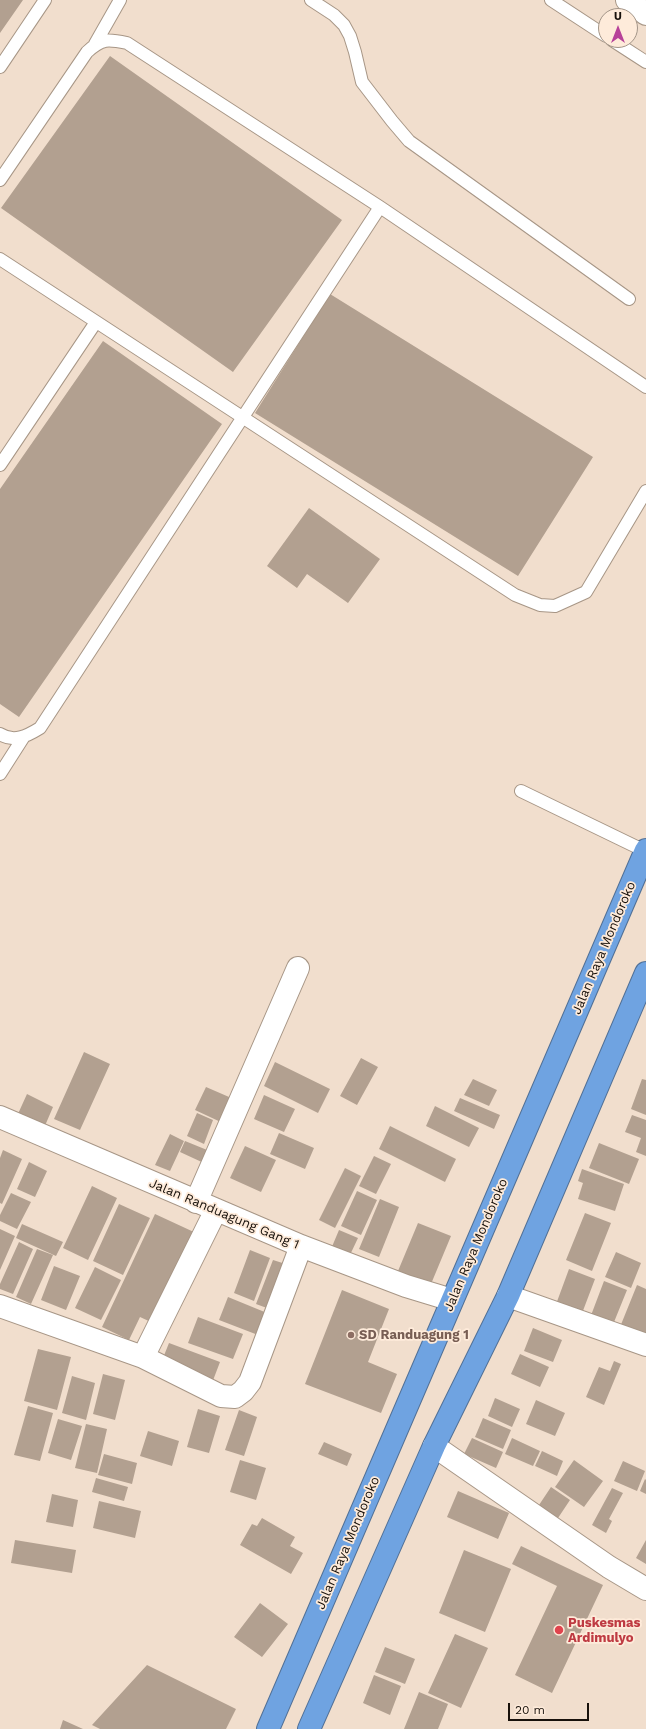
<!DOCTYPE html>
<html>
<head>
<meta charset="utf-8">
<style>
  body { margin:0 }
  #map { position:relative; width:646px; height:1729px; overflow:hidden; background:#f1decd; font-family:"Work Sans",sans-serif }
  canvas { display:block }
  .north { position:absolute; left:598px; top:8px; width:40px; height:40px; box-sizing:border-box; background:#feebda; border:1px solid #a29487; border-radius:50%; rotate:0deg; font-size:11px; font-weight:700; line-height:16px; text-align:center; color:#18110b }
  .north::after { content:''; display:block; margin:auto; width:14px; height:18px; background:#b74199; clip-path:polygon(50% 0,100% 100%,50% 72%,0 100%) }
  .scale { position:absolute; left:508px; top:1703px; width:81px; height:18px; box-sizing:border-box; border:2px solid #18110b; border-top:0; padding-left:5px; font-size:12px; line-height:14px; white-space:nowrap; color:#18110b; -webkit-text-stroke:3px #feebda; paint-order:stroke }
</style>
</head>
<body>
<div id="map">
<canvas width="646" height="1729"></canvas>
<div class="north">U</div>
<div class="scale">20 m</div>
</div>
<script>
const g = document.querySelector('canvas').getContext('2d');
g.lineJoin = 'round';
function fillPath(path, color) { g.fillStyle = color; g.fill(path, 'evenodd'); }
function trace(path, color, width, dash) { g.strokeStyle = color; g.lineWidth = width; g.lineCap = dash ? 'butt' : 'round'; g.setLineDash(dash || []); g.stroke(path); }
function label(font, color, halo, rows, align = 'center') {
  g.font = font + ' "Work Sans",sans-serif'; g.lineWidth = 3.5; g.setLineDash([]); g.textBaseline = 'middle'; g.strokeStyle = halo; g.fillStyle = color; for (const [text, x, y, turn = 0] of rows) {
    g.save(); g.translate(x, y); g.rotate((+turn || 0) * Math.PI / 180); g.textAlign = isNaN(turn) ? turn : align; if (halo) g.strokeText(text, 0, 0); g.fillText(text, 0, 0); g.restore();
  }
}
fillPath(new Path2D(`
  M0 0H23L0 33Z
  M110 56 342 220 233 372 1 208Z
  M330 294 593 457 518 576 255 413Z
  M103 341 222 424 19 717 0 704V489Z
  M309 508 380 559 348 603 307 574 297 588 267 566Z
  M84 1052 110 1064 80 1130 54 1119Z
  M361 1058 378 1067 357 1105 340 1096Z
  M275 1062 330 1089 318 1113 264 1086Z
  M473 1079 497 1090 489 1106 464 1095Z
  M642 1079 646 1080V1115L631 1109Z
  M206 1087 236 1100 225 1124 195 1110Z
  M27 1094 53 1107 44 1128 17 1116Z
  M264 1095 295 1109 284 1132 254 1119Z
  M460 1098 500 1115 494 1129 454 1111Z
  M435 1106 479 1128 469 1147 426 1126Z
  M197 1113 213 1120 204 1144 187 1136Z
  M632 1115 646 1120V1156L636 1152 641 1138 625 1132Z
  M390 1126 456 1159 445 1182 379 1149Z
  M279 1133 314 1148 305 1169 270 1154Z
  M170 1134 184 1141 170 1171 155 1165Z
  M185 1141 212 1152 206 1164 180 1152Z
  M599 1143 639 1159 629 1184 589 1168Z
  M245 1146 276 1160 261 1192 230 1178Z
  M3 1150 22 1159 2 1204 0 1203V1158Z
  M374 1156 391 1164 376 1194 359 1186Z
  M29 1162 47 1171 35 1197 17 1189Z
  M345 1168 361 1176 335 1228 319 1220Z
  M582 1169 624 1184 615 1211 578 1199 583 1183 578 1181Z
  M92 1186 117 1198 88 1260 63 1248Z
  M357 1191 377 1200 361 1235 341 1226Z
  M11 1193 31 1202 17 1229 0 1221V1215Z
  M380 1199 399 1207 379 1257 359 1249Z
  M119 1204 150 1218 123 1275 93 1261Z
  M585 1213 611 1223 592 1271 566 1260Z
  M155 1214 196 1233 153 1323 140 1317 129 1340 102 1327Z
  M418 1223 451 1236 431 1284 398 1271Z
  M22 1224 63 1242 56 1256 16 1238Z
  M0 1229 15 1236 0 1270Z
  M339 1230 358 1238 349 1257 331 1249Z
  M19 1242 33 1249 13 1294 0 1289V1284Z
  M37 1249 53 1255 31 1304 16 1297Z
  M250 1250 270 1258 254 1301 234 1293Z
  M616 1252 641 1263 631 1288 605 1277Z
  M273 1260 292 1266 275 1311 256 1304Z
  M54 1266 80 1276 66 1310 41 1300Z
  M95 1267 121 1280 101 1320 75 1308Z
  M569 1269 595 1279 581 1316 555 1307Z
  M604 1281 627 1290 612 1327 590 1318Z
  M637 1285 646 1289V1338L620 1327Z
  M342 1290 389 1309 368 1362 397 1374 381 1413 305 1384Z
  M228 1297 267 1313 258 1335 219 1320Z
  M198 1317 243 1334 233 1359 188 1343Z
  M533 1328 562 1340 553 1362 524 1351Z
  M169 1343 220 1362 212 1383 161 1363Z
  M38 1349 71 1357 57 1410 24 1401Z
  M520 1354 549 1367 540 1387 511 1374Z
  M614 1361 621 1364 604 1405 586 1397 599 1367 610 1371Z
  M103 1374 125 1380 115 1420 93 1414Z
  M72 1376 95 1383 86 1420 62 1413Z
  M495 1398 520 1409 512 1427 488 1416Z
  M536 1400 565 1413 555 1436 526 1424Z
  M28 1406 53 1413 40 1461 14 1455Z
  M198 1409 220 1416 209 1453 187 1447Z
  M239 1410 257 1417 244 1456 225 1450Z
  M483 1418 511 1430 503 1449 475 1437Z
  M58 1419 82 1426 71 1460 48 1453Z
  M86 1424 107 1429 97 1473 75 1468Z
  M148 1431 179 1441 172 1466 140 1456Z
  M472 1438 503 1452 496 1468 464 1454Z
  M512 1438 540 1451 533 1466 505 1454Z
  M324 1442 352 1454 347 1466 318 1454Z
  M542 1451 563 1461 557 1476 535 1466Z
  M104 1454 137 1463 132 1484 98 1475Z
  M240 1460 266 1468 256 1500 230 1492Z
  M574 1460 603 1481 584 1507 555 1487Z
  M623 1461 645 1471 637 1491 614 1481Z
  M96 1478 128 1487 124 1501 92 1492Z
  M645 1479 646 1480V1494L640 1491Z
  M551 1487 570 1500 556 1521 537 1508Z
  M612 1488 623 1493 609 1519 612 1521 606 1533 592 1525Z
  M458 1491 509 1513 498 1539 447 1517Z
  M52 1494 78 1500 73 1527 46 1522Z
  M99 1501 141 1511 135 1538 93 1528Z
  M262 1518 295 1537 290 1546 303 1553 291 1574 240 1545 252 1524 257 1526Z
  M15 1540 76 1550 72 1573 11 1563Z
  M646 1540V1564L636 1558Z
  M521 1546 603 1585 552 1693 515 1675 557 1586 512 1564Z
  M464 1550 511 1569 485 1632 439 1613Z
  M260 1603 288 1624 262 1657 234 1637Z
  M455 1634 488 1648 461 1708 428 1693Z
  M385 1647 415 1659 405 1684 375 1672Z
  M147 1665 236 1709 226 1729H100L92 1725Z
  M374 1675 401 1686 390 1715 363 1703Z
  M419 1692 448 1704 438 1729H404Z
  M63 1720 83 1729H60Z`), '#b2a090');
const lane = new Path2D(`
  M311 0 334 15 344 25 350 36 355 52 362 82 392 121 409 141 629 299
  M551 0 606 36
  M612 40 646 62
  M95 44 120 0
  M0 67 45 0
  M0 180 87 52C102 38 108 39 127 43L380 207 646 387
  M0 259 515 595 540 605 555 606 586 592 646 491
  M0 465 96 322
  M0 734C14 743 27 736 40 728L380 207
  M0 774 23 738
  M521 791 645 851`);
const street = new Path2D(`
  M627 0 646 14
  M0 1117 301 1246 406 1286 452 1300
  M196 1202 298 968
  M508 1296 646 1345
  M0 1306 143 1357 221 1396 235 1397 243 1391 250 1382 301 1246
  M143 1357 216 1210
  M434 1446 609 1567 646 1589`);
const highway = new Path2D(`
  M268 1729 646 850
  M309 1729 434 1446 508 1296 646 973`);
trace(lane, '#a79686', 14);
trace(street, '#a79686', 24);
trace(highway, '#517096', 24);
trace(lane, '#fff', 12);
trace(street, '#fff', 22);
trace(highway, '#6fa3e1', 22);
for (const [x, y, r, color] of [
  [351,1335,4,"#8d6e63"],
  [559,1630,5,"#e0444e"]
]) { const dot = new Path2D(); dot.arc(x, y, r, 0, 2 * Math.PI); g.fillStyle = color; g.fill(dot); trace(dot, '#feebda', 1.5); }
label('13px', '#18110b', '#feebda', [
  ["Jalan Raya Mondoroko",604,948,-67],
  ["Jalan Randuagung Gang 1",224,1214,23],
  ["Jalan Raya Mondoroko",476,1245,-67],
  ["Jalan Raya Mondoroko",348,1543,-67]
]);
label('bold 13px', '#785e54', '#feebda', [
  ["SD Randuagung 1",359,1335]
], 'left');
label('bold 13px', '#be3a42', '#feebda', [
  ["Puskesmas",568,1623],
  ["Ardimulyo",568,1638]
], 'left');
</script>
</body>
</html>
